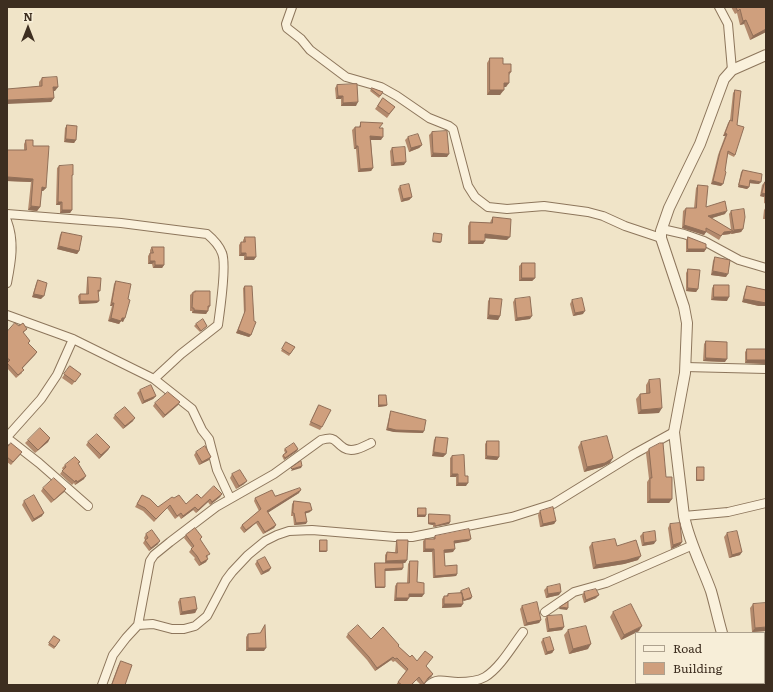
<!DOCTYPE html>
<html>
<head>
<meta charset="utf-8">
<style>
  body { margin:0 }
  #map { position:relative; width:773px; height:692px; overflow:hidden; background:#f0e4c8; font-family:Literata,serif }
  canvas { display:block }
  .frame { position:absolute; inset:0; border:8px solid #3d2e20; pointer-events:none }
  .legend { position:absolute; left:635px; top:632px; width:130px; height:52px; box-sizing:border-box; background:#f7eed8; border:1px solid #ada18e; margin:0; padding:5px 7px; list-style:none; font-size:12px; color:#3d2e20 }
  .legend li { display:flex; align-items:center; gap:8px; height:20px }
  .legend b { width:20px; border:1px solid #ada18e }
  .north { position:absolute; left:8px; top:8px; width:40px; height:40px; -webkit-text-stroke:3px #f7eed8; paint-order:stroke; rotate:0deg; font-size:11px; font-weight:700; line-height:16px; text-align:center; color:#3d2e20 }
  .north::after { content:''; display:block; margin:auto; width:14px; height:18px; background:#3d2e20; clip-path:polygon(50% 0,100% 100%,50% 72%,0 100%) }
</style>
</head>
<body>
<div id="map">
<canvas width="773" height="692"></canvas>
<div class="frame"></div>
<ul class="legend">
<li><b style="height:5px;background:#faf1dc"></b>Road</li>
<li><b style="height:11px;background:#cf9f7d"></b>Building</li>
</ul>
<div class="north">N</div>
</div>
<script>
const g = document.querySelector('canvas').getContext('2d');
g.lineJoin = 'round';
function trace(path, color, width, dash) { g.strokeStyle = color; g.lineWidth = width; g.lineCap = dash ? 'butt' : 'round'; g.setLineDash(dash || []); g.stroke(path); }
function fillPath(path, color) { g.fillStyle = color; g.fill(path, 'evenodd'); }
const minor = new Path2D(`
  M292 7 286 24 287 28 301 39 310 50 346 77 381 87 397 96 429 118 449 126 453 129 468 186 475 197 488 207 507 209 544 206 588 212 603 216 625 226 661 238
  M719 7 728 24 732 70
  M7 214 121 223 207 234C213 239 219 245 222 253 227 265 220 310 218 325L181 354 154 379
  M7 221C15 242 11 262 7 283
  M662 229 684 234 704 241 739 260 766 268
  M7 315 73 339 154 379 192 409 202 430 209 439 217 470 230 498
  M685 367 766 369
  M7 437 41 399 57 375 73 339
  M7 438 39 463 88 506
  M684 516 728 512 766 503
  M545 612 574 592 606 583 693 545
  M138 625 150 561 154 555 170 542 216 507 274 474 321 440C337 436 333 441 344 448 352 453 363 447 371 443
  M102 685 113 655 126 638 138 625 153 624 172 629H184L195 626 207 616 226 580 232 572 248 555 265 541 277 535 289 531 312 530 395 537H412L512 517 553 504 634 454 674 432
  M429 685C438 677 447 682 458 682 467 682 478 681 485 677 500 668 513 645 523 632`);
const tertiary = new Path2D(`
  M722 633C718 619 715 605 711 591 702 566 689 542 684 516L674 432 685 373 687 323 684 307 661 238V231L669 208 700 144 724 79 732 70 766 55
  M737 683 738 685`);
trace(minor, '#8d765c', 10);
trace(tertiary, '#8d765c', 12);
trace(minor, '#faf1dc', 8);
trace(tertiary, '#faf1dc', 10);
fillPath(new Path2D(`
  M731 7H766V32L750 40 744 24 740 25 737 13 735 14Z
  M490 58 511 72 509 75 506 87H504L500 95H487V63Z
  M42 78 55 91H53L54 98 51 102 39 86V82Z
  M337 85 356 106H341V99H336L335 88Z
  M372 88 383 92 379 98 370 91Z
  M735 90 737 125 735 155 734 157 728 154 721 186 711 184 718 155 725 136H723L728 123 730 120 733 93Z
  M383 98 395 107 387 118 375 109Z
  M361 122 379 128 381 140H371L373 168 371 171 358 172 356 149H354L352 130 355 127H359Z
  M67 125 76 140 74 143 64 142 65 128Z
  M432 132 447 157H431L429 135Z
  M408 137 422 145 419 148 409 152 405 140Z
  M26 140 33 146 46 188 43 191H41L40 207 37 211 28 210 31 182 7 181V150H24V144Z
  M392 148 404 165 391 166 390 151Z
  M59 166 72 177V210L70 213H60V205H56L57 168Z
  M743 170 759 184 750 183 749 187 747 189 738 187 741 172Z
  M765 182H766V204L764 203V197L760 196 762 185Z
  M698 185 706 207 725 214 711 218 731 230 729 214 731 211 743 229 741 232 731 234V232L730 234 722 235 719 240 706 232 704 235 682 228 683 211 686 208H694L696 188Z
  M400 186 412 197 409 200 401 202 398 189Z
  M766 207V219H763L764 210Z
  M493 217 507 240 485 238V241L483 244H468V226L470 222 490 223 491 220Z
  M62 232 79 251 77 254 57 249 60 235Z
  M245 237 254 260H244V256H239V245L241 242H243V240Z
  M688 237 706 249 704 252H686V240Z
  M152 247 164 265 162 268H153L152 264H148V256L150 253V250Z
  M715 257 726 277 711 275 713 261Z
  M522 263 535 278 532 281H519V266Z
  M688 269 698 289 696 292 686 291V273Z
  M88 277 100 291 98 293 97 303 79 304 78 296 80 294H86L87 280Z
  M38 280 41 299 32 297 36 284Z
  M116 281 128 299 123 322 121 321 119 324 108 321 112 306H110L114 284Z
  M714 285 727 301 711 300 712 288Z
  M245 286 254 321 251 335 249 337 236 333 244 314 243 288Z
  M747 286 766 290V306H759L742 302 745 290Z
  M195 291 210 306 206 314 192 313V311H190V295L193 292H194Z
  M490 298 500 316 498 320 487 319 488 301Z
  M515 299 530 319 515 321 513 302Z
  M572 300 583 314 573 316 570 304Z
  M196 324 206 327 200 332 194 326Z
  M19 326 27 329 23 333 30 341 28 344 37 352 22 368V373L16 378 7 368 8 363 7 362V332Z
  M706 341 725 362 703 361 704 344Z
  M286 342 295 347 289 356 281 351Z
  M747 349H766V364L745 363V352Z
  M70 366 81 374 72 385 62 378Z
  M649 380 659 413 638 414 636 399 640 394H646V385Z
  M140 390 156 396 153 399 142 404 137 393Z
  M379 395 387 405 386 406 378 407V396Z
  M180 402 178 405 163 418 153 406 155 403Z
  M319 405 322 427 320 430 309 425 317 408Z
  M391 411 423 433 394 432 386 430 390 413Z
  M115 415 133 421 123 429 113 418Z
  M436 437 446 454 443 457 432 456 434 440Z
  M50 438 48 442 35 453 25 443 28 440Z
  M487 441 499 457 497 460 485 459V444Z
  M88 442 110 447 108 450 99 459 86 445Z
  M581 442 610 463 602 467 584 472 578 447Z
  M7 448 20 455 11 465 7 462Z
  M285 449H298L297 451 284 460 282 456 285 453 284 450Z
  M649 449 672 499 669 503H647V482L649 479 646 453Z
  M196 452 209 460 199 465 194 455Z
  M452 456 466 486H456V477H450V458Z
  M80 462 78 464 84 479 75 485 74 483 72 485 60 474 63 470 62 468 65 465Z
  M697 467 704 480 703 481H696V469Z
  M232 474 244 484 236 489 230 478Z
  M43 488 66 489 64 492 51 503 41 491Z
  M299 493 268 512 276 525 274 528 263 534 256 523 244 533 240 528 242 525 259 511 254 501 255 498Z
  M222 494 220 497 210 505 208 502 196 513 193 510 181 519 179 516 175 519 167 508 154 522 143 511 135 507 142 495 158 507 174 498 186 504 201 498Z
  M24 501 42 516 32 522 22 505Z
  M294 501 310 512 306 513V524L294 525 293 516H291L292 504Z
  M418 508 426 515 425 517H417V509Z
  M540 511 556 521 554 524 540 527 538 515Z
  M429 514 450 522 449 524 433 527V525L428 524V516Z
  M670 524 682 542 680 545 671 549 668 528Z
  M643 533 654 544 642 546 640 536Z
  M727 533 740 555 729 558 724 537Z
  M146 534 158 544 149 551 143 543 145 540 144 538Z
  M186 535 202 537 200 540 208 557 207 558 206 562 199 566 194 559 195 558 189 552 192 548 184 538Z
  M435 536 469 541 454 543 453 552 444 553 445 566 457 574 456 576 433 578 432 552H423V541L425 539H433Z
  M320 540 326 552H319V542Z
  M397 540 407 560 405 563H403L402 570 385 571V587L384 588H375L374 564 375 563H385V555L387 552H395L396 542Z
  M592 543 617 546 638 560 624 564 593 569 589 547Z
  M257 561 271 568 269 571 261 575 255 564Z
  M410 561 422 597H409L407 601H394L395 586 397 583H407L408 564Z
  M547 587 559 595 546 598 544 590Z
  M461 591 471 599 463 601 461 607 442 608V599L444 596H446L448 594 460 593V592Z
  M584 592 596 598 584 603 582 596Z
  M180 599 197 609 195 613 180 615 178 602Z
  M753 604 766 631 752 632 750 608Z
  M522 606 541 620 539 623 524 626 520 609Z
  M613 612 639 631 621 640 610 617Z
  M547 616 564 627 562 630 547 632 545 619Z
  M265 625 264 651H246V637L248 634H260Z
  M568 630 588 649 569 654 564 635Z
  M348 634 398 646 410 657 426 666 433 674 431 677 426 680 423 685H421L416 680 412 685H396L398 682 406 671 395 661 393 662 391 660 375 671 367 660 346 637Z
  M54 636 60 640 54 649 48 645Z
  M543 639 554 650 552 653 545 655 541 642Z
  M121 661 125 685H111L118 666Z
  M759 683H764L766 685H759Z`), '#b2896c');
fillPath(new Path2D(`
  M746 20 744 24 740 25 743 21Z
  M766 29V32L750 40 753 36Z
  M504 83H509L506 87H500Z
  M53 87H58L55 91H50Z
  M490 90H504L500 95H487Z
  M338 96H343L341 99H336Z
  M54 98 51 102 7 104V100Z
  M358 102 356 106H341L343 103Z
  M725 133 727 134 725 136H723Z
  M370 136 383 137 381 140H368Z
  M66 139 76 140 74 143 64 142Z
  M422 145 419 148 409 152 411 148Z
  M356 146H358L356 149H354Z
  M433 153 449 154 447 157H431Z
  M406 162 404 165 391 166 394 163Z
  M373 168 371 171 358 172 360 169Z
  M8 177 33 179 31 182 7 181Z
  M750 180 761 182 759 184 748 183Z
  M713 181 723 184 721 186 711 184Z
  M739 185 749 187 747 189 738 187Z
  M42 187 46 188 43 191H39Z
  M762 193 766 194 764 197 760 196Z
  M412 197 409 200 401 202 403 199Z
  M58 202H62L60 205H56Z
  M31 206 40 207 37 211 28 210Z
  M62 210H72L70 213H60Z
  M727 211 725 214 706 220 708 216Z
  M684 225 706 232 704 235 682 228Z
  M743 229 741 232 731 234 734 230Z
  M733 231 730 234 722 235 724 232Z
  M485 234 510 237 507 240 483 238Z
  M433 241 441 242 440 243 432 242Z
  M470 241H485L483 244H468Z
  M59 246 79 251 77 254 57 249Z
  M688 249H706L704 252H686Z
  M241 253H246L244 256H239Z
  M246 257H256L254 260H244Z
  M150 261H155L152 264H148Z
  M155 265H164L162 268H153Z
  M713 271 728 274 726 277 711 275Z
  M522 278H535L532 281H519Z
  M688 288 698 289 696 292 686 291Z
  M34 294 44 296 41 299 32 297Z
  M714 297H729L727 301 711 300Z
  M744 299 766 303V306H759L742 302Z
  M80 301H99L97 303 79 304Z
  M112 303H114L112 306H110Z
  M194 310 208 311 206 314 192 313Z
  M585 311 583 314 573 316 575 313Z
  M489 315 500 316 498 320 487 319Z
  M532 316 530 319 515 321 517 318Z
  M111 318H125L123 322 121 321 119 324 108 321Z
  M238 330 251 335 249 337 236 333Z
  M37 352 35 355 20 371 22 368Z
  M706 358 727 359 725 362 703 361Z
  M747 360H766V364L745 363Z
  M156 396 153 399 142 404 144 401Z
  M180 402 178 405 163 418 165 415Z
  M379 405H387L386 406 378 407Z
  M662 408 659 413 638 414 641 410Z
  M135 418 133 421 123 429 125 426Z
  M388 428 424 431 423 433 394 432 386 430Z
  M50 438 48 442 35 453Z
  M110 447 108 450 99 459 101 455Z
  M298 449 297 451 284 460 285 458Z
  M434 452 446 454 443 457 432 456Z
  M487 456 499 457 497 460 485 459Z
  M211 457 209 460 199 465 202 462Z
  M613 458 610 463 602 467 584 472 587 467Z
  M302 466 301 468 291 471 292 469Z
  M452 474H458L456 477H450Z
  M86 476 84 479 75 485 77 482Z
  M697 480H704L703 481H696Z
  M247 481 244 484 236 489 239 486Z
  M458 483H468L466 486H456Z
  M66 489 64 492 51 503 54 500Z
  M301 490 299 493 266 514 267 511Z
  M222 494 220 497 210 505 212 502Z
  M210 499 208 502 196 513 198 510Z
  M650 499H672L669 503H647Z
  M195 507 193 510 181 519 183 516Z
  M312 510 310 512 304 514 305 512Z
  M44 513 42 516 32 522 34 519Z
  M418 515H426L425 517H417Z
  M258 521 256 523 244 533 246 530Z
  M556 521 554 524 540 527 543 524Z
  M307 522 306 524 294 525 296 523Z
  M450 522 449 524 433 527 435 526Z
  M429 523H435L433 525 428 524Z
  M276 525 274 528 263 534 265 532Z
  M471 539 469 541 452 544 454 541Z
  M160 541 158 544 149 551 151 548Z
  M656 541 654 544 642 546 644 543Z
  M682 542 680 545 671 549 673 545Z
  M425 549H434L432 552H423Z
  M455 549 453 552 442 553 444 550Z
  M320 551H327L326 552H319Z
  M742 552 740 555 729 558 732 555Z
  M641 556 638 560 624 564 593 569 596 565Z
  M208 559 206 562 199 566 201 563Z
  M407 560 405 563H385L386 561Z
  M271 568 269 571 261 575 263 572Z
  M403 568 402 570 384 571 385 569Z
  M457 574 456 576 433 578 435 576Z
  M376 587H385L384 588H375Z
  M561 592 559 595 546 598 548 594Z
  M409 594H424L422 597H407Z
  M599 595 596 598 584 603 586 600Z
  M472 597 471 599 463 601 464 600Z
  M396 598H409L407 601H394Z
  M444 604H463L461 607 442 608Z
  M560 607 568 608 567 610 559 609Z
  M197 609 195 613 180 615 182 612Z
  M541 620 539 623 524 626 527 623Z
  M642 626 639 631 621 640 624 635Z
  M564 627 562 630 547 632 549 629Z
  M766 627V631L752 632 755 628Z
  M591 644 588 649 569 654 573 649Z
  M248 648H266L264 651H246Z
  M554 650 552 653 545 655 547 652Z
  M393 657 391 660 375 671 377 668Z
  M433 674 431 677 426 681 428 678Z`), '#916f58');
const building = new Path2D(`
  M736 7H766V29L753 36 746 20 743 21 740 9 738 11Z
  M490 58H503V64H511V72H509V83H504V90H490Z
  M57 77 58 87H53L54 98 7 100V89L42 86V78Z
  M357 84 358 102 343 103V96H338L337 85Z
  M372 88 383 92 380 96 371 89Z
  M735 90 741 91 737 125 744 127 735 155 728 151 725 171 726 172 723 184 713 181 720 152 727 134 725 133 730 120 732 121Z
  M383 98 395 107 389 114 378 106Z
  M361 122 383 123 379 128H383V137L370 136 373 168 360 169 358 146H356L355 127H360Z
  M67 125 77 126 76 140 66 139Z
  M447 131 449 154 433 153 432 132Z
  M418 134 422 145 411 148 408 137Z
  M26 140H33V146H49L46 188 42 187 40 207 31 206 33 179 8 177 7 182V150H26Z
  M405 147 406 162 394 163 392 148Z
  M73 165V175H72V210H62V202H58L59 166Z
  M743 170 762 174 761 182 750 180 749 187 739 185Z
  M765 182H766V194L762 193Z
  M409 184 412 197 403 199 400 186Z
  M698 185 708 186 706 207 725 201 727 211 708 216 733 231 724 232 721 236 706 228V232L684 225 686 208H696Z
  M744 209 745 217 743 229 734 230 731 211Z
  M493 217 511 219 510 237 485 234V241H470V222L492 223Z
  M62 232 82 236 79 251 59 246Z
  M434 233 442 234 441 242 433 241Z
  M245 237H255L256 257H246V253H241V242H245Z
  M688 237 706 244V249H688Z
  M152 247H164V265H155V261H150V253H153Z
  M715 257 730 260 728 274 713 271Z
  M522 263H535V278H522Z
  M688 269 700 270 698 289 688 288Z
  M88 277 101 278 100 291 98 290 99 301H80V294H88Z
  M38 280 47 283 44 296 34 294Z
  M116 281 131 284 128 299 130 300 125 318H122L121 321 111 318 114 303H112Z
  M714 285H729V297H714Z
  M245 286H252L254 321 256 322 251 335 238 330 245 311Z
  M747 286 766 290V303L761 302 744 299Z
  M195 291H210V306H208V311L194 310V308H192L193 292H195Z
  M530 297 532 316 517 318 515 299Z
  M490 298 502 299 500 316 489 315Z
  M582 298 585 311 575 313 572 300Z
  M203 319 207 326 201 331 196 324Z
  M15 323 19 326 23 323 27 329 23 332 30 341 28 343 37 352 22 368 24 370 18 375 7 363 10 360 7 358V332Z
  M706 341 727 342V359L706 358Z
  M286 342 295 347 290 354 282 349Z
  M747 349H766V360H747Z
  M70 366 81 374 75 382 64 374Z
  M660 379 662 408 641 410 640 394 650 393 649 380Z
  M151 385 156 396 144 401 140 390Z
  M168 392 180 402 165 415 155 403Z
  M379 395H386L387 405H379Z
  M319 405 331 410 322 427 311 422Z
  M125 407 135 418 125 426 115 415Z
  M391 411 426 420 424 431 396 430 388 428Z
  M40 428 50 438 38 450 28 440Z
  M97 434 110 447 101 455 88 442Z
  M607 436 613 458 605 463 587 467 581 442Z
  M436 437 448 438 446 454 434 452Z
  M487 441H499V457L487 456Z
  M11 443 22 452 13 462 7 457V448Z
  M294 443 298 449 285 458 283 455 287 452 285 449Z
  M660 443H663L666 477H672V499H650V478H652L649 449Z
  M205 446 211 457 202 462 196 452Z
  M464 455 465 476H468V483H458V474H452V456Z
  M75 457 80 462 78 463 86 476 77 482 76 480 75 482 62 471 66 467 65 465Z
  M301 461 302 466 292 469 291 468Z
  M697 467H704V480H697Z
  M240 470 247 481 239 486 232 474Z
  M54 478 66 489 54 500 43 488Z
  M214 486 222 494 212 502 210 499 198 510 195 507 183 516 181 513 177 516 170 505 156 519 145 508 137 504 142 495 150 499 158 507 172 497 174 498 179 495 186 504 197 494 201 498Z
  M300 488 301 490 267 511 276 525 265 532 258 521 246 530 242 525 261 509 255 498 272 490 275 496Z
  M34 495 44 513 34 519 24 501Z
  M294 501 310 503 312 510 305 512 307 522 296 523 294 513H293Z
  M553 507 556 521 543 524 540 511Z
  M418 508H426V515H418Z
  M429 514 450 515V522L435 526V523H429Z
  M680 523 682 542 673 545 670 524Z
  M195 528 202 537 200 539 210 554 206 556 208 559 201 563 197 556 191 549 194 546 186 535Z
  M469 529 471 539 454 541 455 549 444 550 445 566 457 565V574L435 576 434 549H425V539H435V536Z
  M152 530 160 541 151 548 145 540 148 538 146 534Z
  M655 531 656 541 644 543 643 533Z
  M737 531 742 552 732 555 727 533Z
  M615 539 617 546 636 540 641 556 627 560 596 565 592 543Z
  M320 540H327V551H320Z
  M397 540H408L407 560 386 561 387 552 397 553Z
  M265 557 271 568 263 572 257 561Z
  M410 561H418L417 582 424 583V594H409V598H396L397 583H409Z
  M375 563H403V568L385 569V587H376Z
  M560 584 561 592 548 594 547 587Z
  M469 588 472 597 464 600 461 591Z
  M596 589 599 595 586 600 584 592Z
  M462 593 463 604H444V596H448V594Z
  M195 597 197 609 182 612 180 599Z
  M537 602 541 620 527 623 522 606Z
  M568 602V608L560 607Z
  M766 603V627L755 628 753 604Z
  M631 604 642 626 624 635 613 612Z
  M562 615 564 627 549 629 547 616Z
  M265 625 266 648H248V634L260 633Z
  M358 625 371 639 383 627 399 645 398 646 410 657 412 655 417 661 425 651 433 657 426 666 433 674 428 678 424 684 419 677 411 685H402L398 682 408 669 397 658 395 659 393 657 377 668 369 657 348 634Z
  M586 626 591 644 573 649 568 630Z
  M54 636 60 640 55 647 49 643Z
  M550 637 554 650 547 652 543 639Z
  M121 661 132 665 125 685H112Z
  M764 669 766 670V685H764Z`);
fillPath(building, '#cf9f7d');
trace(building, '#916f58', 1);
</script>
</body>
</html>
